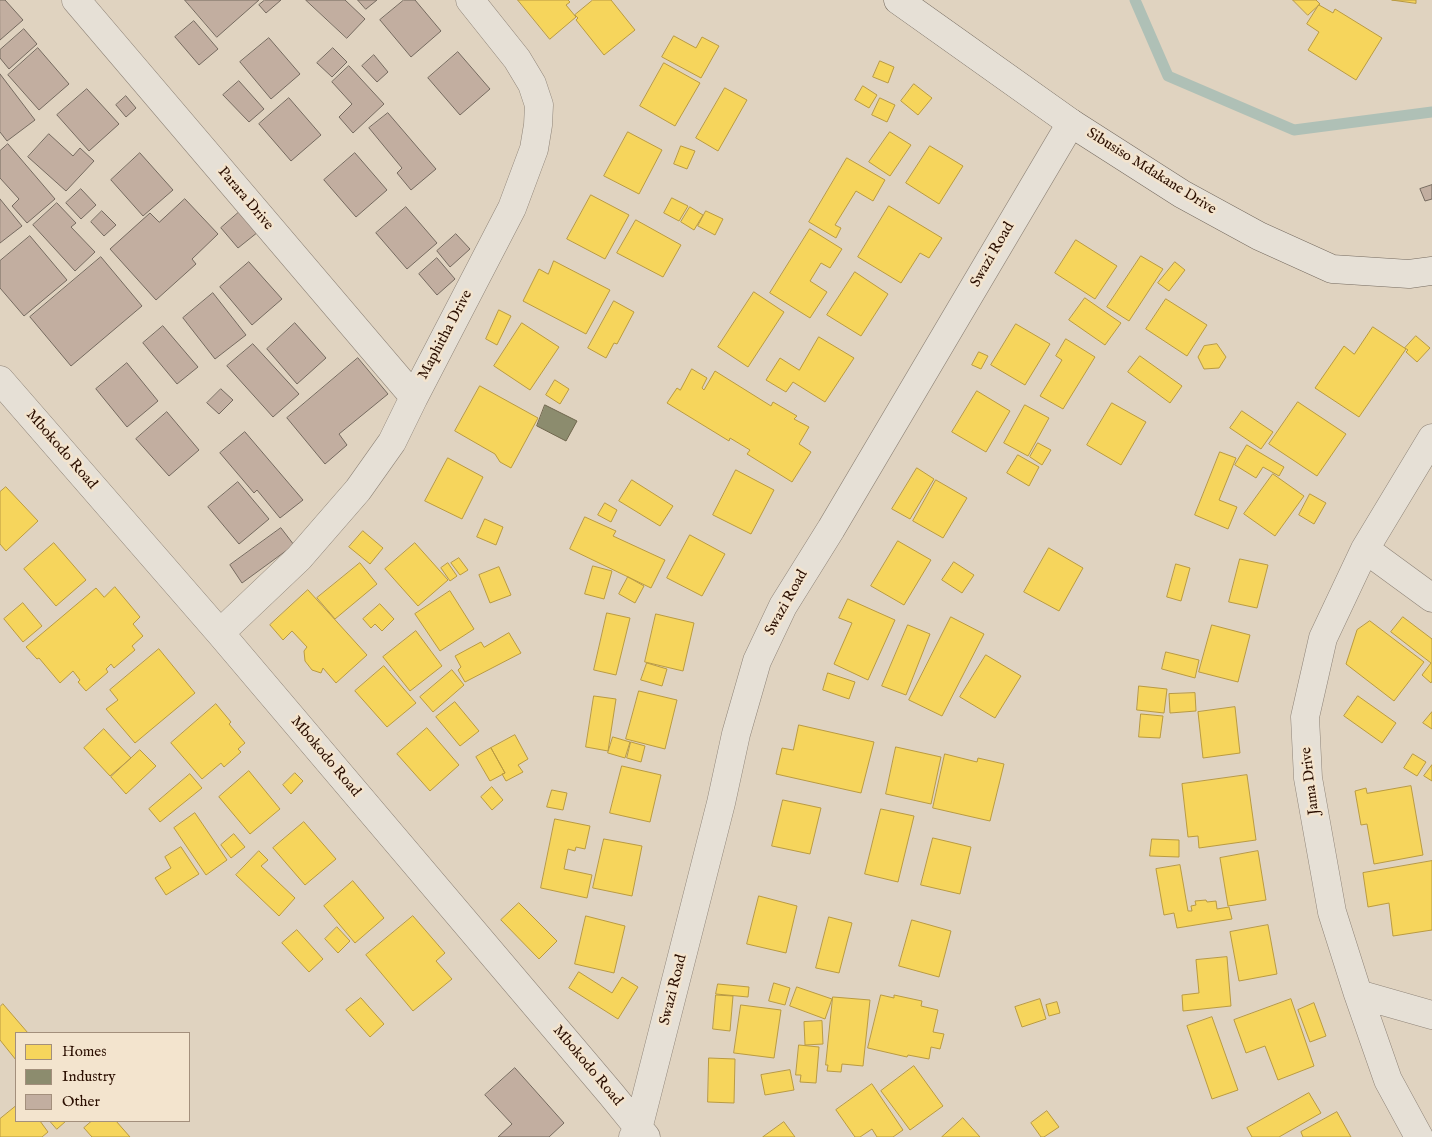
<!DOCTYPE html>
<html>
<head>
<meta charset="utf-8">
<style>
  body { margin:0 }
  #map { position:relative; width:1432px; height:1137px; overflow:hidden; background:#e0d3c0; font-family:"IM FELL English",serif }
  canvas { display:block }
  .legend { position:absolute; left:15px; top:1032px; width:175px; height:90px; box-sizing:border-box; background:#f3e4ce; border:1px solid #a38f7c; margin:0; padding:6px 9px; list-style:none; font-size:15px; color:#2b0f01 }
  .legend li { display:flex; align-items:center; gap:10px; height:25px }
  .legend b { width:25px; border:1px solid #a38f7c }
</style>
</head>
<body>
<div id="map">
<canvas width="1432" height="1137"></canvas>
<ul class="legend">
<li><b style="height:14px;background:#f6d55c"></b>Homes</li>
<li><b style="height:14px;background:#8c8c6e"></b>Industry</li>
<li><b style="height:14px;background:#c2aea0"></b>Other</li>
</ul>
</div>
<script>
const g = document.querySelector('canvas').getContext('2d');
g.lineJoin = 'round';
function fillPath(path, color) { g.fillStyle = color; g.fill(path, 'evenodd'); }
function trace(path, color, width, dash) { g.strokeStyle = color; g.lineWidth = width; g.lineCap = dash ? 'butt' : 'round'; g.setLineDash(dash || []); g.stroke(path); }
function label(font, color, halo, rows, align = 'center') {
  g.font = font + ' "IM FELL English",serif'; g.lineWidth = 5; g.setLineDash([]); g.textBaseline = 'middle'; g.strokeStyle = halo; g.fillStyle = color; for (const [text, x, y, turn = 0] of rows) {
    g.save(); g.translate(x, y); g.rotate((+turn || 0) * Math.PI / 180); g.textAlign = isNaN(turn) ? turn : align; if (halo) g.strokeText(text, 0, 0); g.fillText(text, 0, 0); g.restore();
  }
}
const homes = new Path2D(`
  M518 0H568L570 2 566 5 576 17 550 39Z
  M593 0H611L635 30 604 55 576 20 578 18 575 15Z
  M1293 0H1316L1320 4 1308 15Z
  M1392 0H1416V3Z
  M1319 5 1333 13 1335 9 1382 38 1356 80 1308 50 1319 32 1307 24Z
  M674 36 696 48 702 37 719 46 701 78 662 57Z
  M880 61 894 67 888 83 873 77Z
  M664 63 700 83 675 126 640 106Z
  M914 84 932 98 918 115 901 101Z
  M863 86 877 95 869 108 855 100Z
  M725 88 747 100 718 151 696 138Z
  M880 98 895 105 887 122 872 115Z
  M628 132 662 150 639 194 604 176Z
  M890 132 911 145 890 176 869 162Z
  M681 146 695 151 687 169 674 164Z
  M930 146 963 166 939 204 906 183Z
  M847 158 885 180 873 201 856 191 835 225 841 228 836 238 809 222Z
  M591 195 629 215 605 259 567 239Z
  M672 198 688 206 679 221 664 213Z
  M889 206 942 238 929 258 920 253 901 283 858 257Z
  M690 207 703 215 694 230 681 222Z
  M706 211 723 219 715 235 698 226Z
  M636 220 681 245 663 277 617 253Z
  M810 229 842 249 830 268 821 263 810 281 827 292 810 318 770 293Z
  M1076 240 1117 266 1095 299 1055 273Z
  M1141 256 1163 269 1129 321 1107 307Z
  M554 261 610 290 586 334 523 301 539 269 548 274Z
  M1175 262 1185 270 1169 291 1158 283Z
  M855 272 888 294 861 336 827 315Z
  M754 292 784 312 748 367 718 347Z
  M1085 298 1121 323 1105 345 1069 320Z
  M1166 299 1207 325 1187 356 1146 329Z
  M614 301 634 312 617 344 614 343 606 358 588 348Z
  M499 310 511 316 497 345 486 339Z
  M522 323 559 347 530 390 494 366Z
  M1016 324 1050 344 1025 385 991 365Z
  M1373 327 1406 349 1359 417 1315 388 1344 346 1354 354Z
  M1416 336 1430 348 1417 362 1406 352 1408 350 1405 348Z
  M819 337 854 358 825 402 793 382 786 392 766 380 780 358 799 370Z
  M1066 339 1095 357 1063 409 1040 396 1062 360 1056 356Z
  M1217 344 1226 357 1219 368 1204 369 1198 357 1204 346Z
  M979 352 988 356 981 369 972 365Z
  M1140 356 1182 386 1170 403 1128 372Z
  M692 369 707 378 702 388 704 390 715 371 771 406 773 402 797 416 794 419 809 427 799 444 811 452 792 482 747 454 750 450 730 438 729 441 667 403 677 388 680 390Z
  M555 380 569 389 560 404 546 395Z
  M480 386 538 418 511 468 500 462 495 454 455 431Z
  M977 391 1010 411 986 452 952 432Z
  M1298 402 1346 434 1317 476 1269 444Z
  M1112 403 1146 422 1121 465 1087 445Z
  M1025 405 1049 418 1028 456 1004 443Z
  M1242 411 1273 432 1261 449 1230 428Z
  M1038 443 1051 450 1042 465 1030 457Z
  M1247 445 1284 467 1279 476 1263 467 1256 478 1235 465Z
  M1220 452 1236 458 1219 500 1237 507 1228 529 1195 515Z
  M1018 455 1039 467 1029 486 1007 473Z
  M448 458 483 477 462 519 425 501Z
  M917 468 934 479 910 519 892 509Z
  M736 470 774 490 751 534 713 515Z
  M1273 474 1304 496 1275 536 1244 514Z
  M632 480 673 506 660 526 619 501Z
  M936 480 967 498 943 538 913 521Z
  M6 487 38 521 6 551 0 544V492Z
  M1310 494 1326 503 1314 524 1299 515Z
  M605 503 617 510 611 522 598 515Z
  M585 517 616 531 613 536 665 560 651 588 570 549Z
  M485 519 503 527 496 545 477 537Z
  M363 531 383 548 370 564 349 547Z
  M690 535 725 554 702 596 667 578Z
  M898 541 931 560 904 605 871 586Z
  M54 543 86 580 56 606 24 569Z
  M415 543 448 580 418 606 385 569Z
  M1049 548 1083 568 1059 611 1024 592Z
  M459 558 468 570 460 575 451 563Z
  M1240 559 1268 565 1257 608 1229 602Z
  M954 562 974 575 962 593 942 580Z
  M360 563 377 584 335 619 317 598Z
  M448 563 457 576 450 581 441 568Z
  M1176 564 1190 568 1181 601 1167 597Z
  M593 566 612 571 604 599 585 594Z
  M499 567 511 595 490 603 479 575Z
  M628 577 644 586 635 603 619 594Z
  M115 587 140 617 133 624 143 636 132 646 135 650 114 668 111 664 106 669 108 672 86 691 78 682 80 680 73 671 60 683 39 658 37 659 26 647 96 588 104 597Z
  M308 590 367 655 336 683 323 668 321 673 312 670 305 661 304 651 307 647 292 631 283 640 270 625Z
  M450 591 474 629 440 651 415 614Z
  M848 599 895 620 868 680 834 664 852 623 839 618Z
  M23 603 42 626 23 642 4 619Z
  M380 604 394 619 382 631 375 624 371 628 363 619Z
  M607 613 630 618 616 675 594 670Z
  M656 614 694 623 683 671 645 662Z
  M951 617 984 634 942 716 909 700Z
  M1403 617 1432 639V681L1431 683 1422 675 1431 663 1391 632Z
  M1370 621 1424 662 1394 701 1346 664 1357 630Z
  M908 625 930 634 906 695 882 686Z
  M1212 625 1250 635 1238 682 1199 672Z
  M416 631 442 666 410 691 383 657Z
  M509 633 521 653 465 682 458 670 461 667 455 656 481 642 484 647Z
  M159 649 195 693 135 743 106 709 118 700 110 690Z
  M1166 652 1199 660 1195 678 1162 669Z
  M986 655 1021 676 995 718 960 697Z
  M647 663 667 669 662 686 641 680Z
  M384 666 416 703 387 727 355 691Z
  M452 670 464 685 433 712 420 697Z
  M828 673 855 682 849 699 823 690Z
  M1139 686 1167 689 1164 713 1137 710Z
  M639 691 677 700 665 749 626 739Z
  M1195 693 1196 711 1170 713 1169 694Z
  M594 696 616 699 608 751 586 747Z
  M1358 696 1396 723 1382 743 1344 716Z
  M455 702 479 731 460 746 436 717Z
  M216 704 231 722 229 724 245 743 238 749 241 752 224 767 221 763 202 779 171 743Z
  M1235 707 1240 753 1203 758 1198 712Z
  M1432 712V729L1423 723Z
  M1141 714 1163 716 1160 738 1139 737Z
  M799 725 874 742 861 793 776 774 782 748 793 750Z
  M427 728 459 765 430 791 397 754Z
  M104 729 131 758 110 776 84 748Z
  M515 735 528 759 518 765 523 772 506 781 502 774 505 773 491 748Z
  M613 737 630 742 625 758 608 753Z
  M631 742 645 746 641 762 627 758Z
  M896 747 941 757 931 804 886 794Z
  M491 748 505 773 490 781 476 757Z
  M140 750 156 766 126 794 111 777Z
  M945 754 977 762 978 758 1004 764 990 821 933 808Z
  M1413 754 1426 762 1417 776 1404 768Z
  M1432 765V781L1424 776Z
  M622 766 661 775 650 822 610 813Z
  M249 771 280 809 250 834 219 797Z
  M295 773 303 781 291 794 283 785Z
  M190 774 202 788 160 822 149 809Z
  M1247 775 1256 840 1199 848 1198 836 1188 837 1182 784Z
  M1411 786 1423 855 1374 864 1367 824 1361 825 1355 791 1366 788 1367 793Z
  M492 787 503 800 492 810 481 797Z
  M552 790 567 793 563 810 547 807Z
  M783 800 821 808 810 854 772 846Z
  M881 809 914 816 898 882 865 874Z
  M195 813 227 860 206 875 174 828Z
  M555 819 590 826 585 849 576 847 575 851 568 849 564 869 592 875 587 898 541 888Z
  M304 822 336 859 305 885 273 848Z
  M234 834 245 847 231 858 221 845Z
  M933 838 971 847 960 894 921 885Z
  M604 839 642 846 632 896 593 888Z
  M1152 839 1179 840V857L1150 856Z
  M181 847 199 874 166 895 155 878 171 868 165 857Z
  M259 851 268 860 261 866 295 898 279 916 236 875Z
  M1258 851 1266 900 1228 906 1220 858Z
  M1432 861V930L1393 936 1389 903 1368 907 1363 873Z
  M1180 865 1188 911H1192L1191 906 1196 905 1195 901 1206 900 1207 902 1216 901 1217 909 1229 907 1232 919 1177 928 1174 913 1164 915 1156 869Z
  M353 881 384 918 355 943 324 906Z
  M759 896 797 906 786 953 747 944Z
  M519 903 557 941 539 959 501 920Z
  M413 916 445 953 436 961 452 979 413 1011 366 955Z
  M586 916 625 926 614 973 575 964Z
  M829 917 852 923 839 973 816 968Z
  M912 920 951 931 939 977 899 966Z
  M1268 925 1277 974 1239 981 1230 932Z
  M337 927 350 941 338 953 325 939Z
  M297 930 323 959 309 972 282 943Z
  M1227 957 1231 1006 1183 1011 1182 995 1199 993 1196 960Z
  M579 972 612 993 622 977 638 987 618 1019 569 988Z
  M774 983 790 988 785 1005 769 1001Z
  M718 984 749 987 748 997 716 994Z
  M797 987 832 999 825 1019 790 1006Z
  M716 995 733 996 730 1031 713 1029Z
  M881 995 894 998V995L922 1001 921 1006 938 1010 933 1032 944 1034 940 1049 931 1047 929 1059 908 1055 907 1057 868 1048Z
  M833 997 870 1000 863 1066 842 1064 841 1072 827 1071 828 1065H826Z
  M361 998 384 1024 370 1037 346 1010Z
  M1040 999 1046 1019 1022 1027 1015 1007Z
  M1291 999 1314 1066 1278 1080 1265 1046 1246 1053 1234 1020Z
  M1057 1002 1060 1013 1049 1016 1046 1005Z
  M1314 1003 1326 1036 1310 1042 1298 1010Z
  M3 1004 28 1033H16V1060L0 1040V1007Z
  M741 1005 781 1010 774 1058 734 1053Z
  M1212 1017 1238 1090 1212 1099 1187 1026Z
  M822 1021 823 1044 805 1045 804 1022Z
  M799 1045 819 1047 816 1083 800 1082 801 1075H796Z
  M709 1058 735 1059 734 1103 708 1102Z
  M914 1066 943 1106 910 1130 881 1091Z
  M790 1070 794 1090 765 1095 761 1075Z
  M872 1084 903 1130 893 1137H877L872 1129 860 1137H855L836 1110Z
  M1309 1093 1321 1113 1279 1137H1252L1247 1128Z
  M16 1106V1121H40L48 1132 42 1137H0V1119Z
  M1047 1111 1059 1127 1044 1137H1041L1031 1123Z
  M1337 1112 1351 1137H1303L1301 1132Z
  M963 1118 980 1137H942Z
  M50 1121H66L57 1129Z
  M92 1121H116L130 1137H92L84 1128Z
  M784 1122 795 1137H763Z`);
fillPath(homes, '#f6d55c');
trace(homes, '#b99a41', 1);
const industry = new Path2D(`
  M545 405 577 421 566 441 537 426Z`);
fillPath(industry, '#8c8c6e');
trace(industry, '#6f664d', 1);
trace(new Path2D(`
  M1135 0 1168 76 1294 130 1432 112`), '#afc0b6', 11);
const building = new Path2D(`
  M0 0H5L23 20 0 40Z
  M185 0H259L217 37Z
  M265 0H281L266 13 259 5Z
  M306 0H345L365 19 347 38Z
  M358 0H377L366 9Z
  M404 0H415L441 31 411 57 380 20Z
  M194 21 218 49 199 65 175 37Z
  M24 29 37 44 9 69 0 58V50Z
  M269 38 300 74 271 99 240 62Z
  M38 48 69 84 39 110 8 75Z
  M333 48 347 62 332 77 317 63Z
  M458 52 490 89 460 115 428 78Z
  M374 55 388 72 377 82 362 66Z
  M349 66 384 104 353 133 339 117 352 104 332 82Z
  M0 74 35 120 7 141 0 132Z
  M239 81 264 109 249 122 223 95Z
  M87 89 119 124 89 151 57 115Z
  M126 96 136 108 126 117 116 105Z
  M289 98 321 135 291 161 259 124Z
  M388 113 436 169 411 190 397 173 402 168 369 128Z
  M49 134 73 156 80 148 94 161 66 191 28 157Z
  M8 144 55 199 27 223 12 206 19 199 0 178V151Z
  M140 153 173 190 143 216 111 180Z
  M355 153 387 190 356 217 324 180Z
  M1432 185V199L1425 201 1420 189Z
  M81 189 96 205 81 219 66 203Z
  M0 199 22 226 0 243Z
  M185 199 218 234 192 259 196 264 156 300 110 249 150 213 159 222Z
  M57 203 76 223 71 227 95 252 75 271 33 225Z
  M245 207 263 228 238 248 221 228Z
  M406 207 437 243 407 269 376 233Z
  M102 211 116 225 104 236 91 222Z
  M456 234 470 249 450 267 437 251Z
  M30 236 67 280 24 316 0 288V261Z
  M101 257 142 306 71 366 30 317Z
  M437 258 455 279 437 295 419 274Z
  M249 262 282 299 252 325 220 287Z
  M213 293 246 335 215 359 183 318Z
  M295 323 326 358 297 384 267 349Z
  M163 326 198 367 177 384 143 343Z
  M253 344 299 394 273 417 227 366Z
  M358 358 388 394 339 434 347 445 325 464 287 418Z
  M127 363 158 401 127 427 96 389Z
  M221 389 233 400 219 414 207 403Z
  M167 412 199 450 169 476 136 439Z
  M245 432 303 500 280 518 257 490 254 493 220 453Z
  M238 482 269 519 239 544 208 507Z
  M281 528 294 545 242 583 230 565Z
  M515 1068 564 1123 549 1137H498L512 1124 485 1095Z`);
fillPath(building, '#c2aea0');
trace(building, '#756a5f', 1);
const street = new Path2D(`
  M76 0 414 397
  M0 380 220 633 611 1094 646 1137
  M1365 549 1432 598
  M220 633 299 558 358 490 392 442 414 397 512 208 534 149 538 125 539 105 532 84 517 59 470 0
  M1358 994 1432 1015
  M633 1137 638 1129 721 803 736 734 757 661 783 606 831 529 1071 123
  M1419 1137 1388 1080 1358 994 1332 912 1308 778 1305 717 1323 638 1365 549 1432 438`);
const secondary = new Path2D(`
  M898 0 1071 123 1182 194 1259 236 1332 269 1409 274 1432 271`);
trace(street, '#8f8478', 29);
trace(secondary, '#756a5f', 29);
trace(street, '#e6e0d6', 28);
trace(secondary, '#e6e0d6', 28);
label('15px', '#2b0f01', '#f3e4ce', [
  ["Sibusiso Mdakane Drive",1151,172,32],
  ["Parara Drive",245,199,50],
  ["Swazi Road",993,255,-60],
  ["Maphitha Drive",446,335,-62],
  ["Mbokodo Road",61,450,49],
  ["Swazi Road",787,603,-61],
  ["Mbokodo Road",325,757,50],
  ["Jama Drive",1311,781,-97],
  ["Swazi Road",674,990,-76],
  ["Mbokodo Road",587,1066,50]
]);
</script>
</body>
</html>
